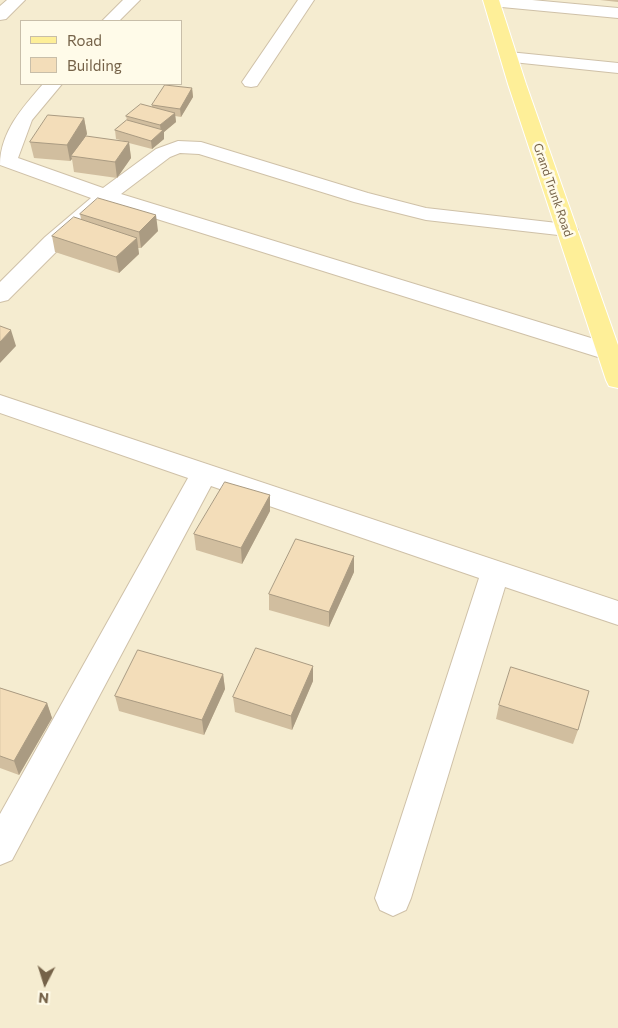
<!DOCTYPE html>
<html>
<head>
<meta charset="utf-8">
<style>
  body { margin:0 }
  #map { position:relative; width:618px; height:1028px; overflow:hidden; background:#fdf9e2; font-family:Commissioner,sans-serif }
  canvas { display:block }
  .legend { position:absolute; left:20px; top:20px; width:162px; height:65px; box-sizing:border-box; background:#fffbe9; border:1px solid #c8bea9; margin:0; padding:6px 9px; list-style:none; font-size:15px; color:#756248 }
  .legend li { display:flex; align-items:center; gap:10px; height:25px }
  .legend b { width:25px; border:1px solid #c8bea9 }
  .north { position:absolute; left:20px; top:958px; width:50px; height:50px; -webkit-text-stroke:4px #fffbe9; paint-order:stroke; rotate:185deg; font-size:14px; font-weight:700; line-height:20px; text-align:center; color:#756248 }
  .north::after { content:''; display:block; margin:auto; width:18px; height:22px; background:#756248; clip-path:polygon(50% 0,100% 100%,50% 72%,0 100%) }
</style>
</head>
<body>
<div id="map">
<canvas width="618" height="1028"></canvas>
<ul class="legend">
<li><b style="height:6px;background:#feef98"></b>Road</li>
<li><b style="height:14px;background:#f3ddb9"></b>Building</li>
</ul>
<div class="north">N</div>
</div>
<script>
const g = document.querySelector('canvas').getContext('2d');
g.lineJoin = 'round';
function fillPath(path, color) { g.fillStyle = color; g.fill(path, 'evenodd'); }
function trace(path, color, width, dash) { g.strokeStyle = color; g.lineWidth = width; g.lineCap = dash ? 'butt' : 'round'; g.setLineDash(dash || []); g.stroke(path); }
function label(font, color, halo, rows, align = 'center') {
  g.font = font + ' Commissioner,sans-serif'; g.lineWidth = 5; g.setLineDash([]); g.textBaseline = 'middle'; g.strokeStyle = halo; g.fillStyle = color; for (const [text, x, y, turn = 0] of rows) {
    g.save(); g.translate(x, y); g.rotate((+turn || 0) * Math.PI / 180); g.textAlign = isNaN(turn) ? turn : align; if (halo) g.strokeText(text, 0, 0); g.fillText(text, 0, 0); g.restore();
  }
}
fillPath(new Path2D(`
  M0 0H618V1028H0ZM21 21H181V84H21Z`), '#f5ecd0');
const minor = new Path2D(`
  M7 0H25L6 19 0 20V6Z
  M123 0H140L119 21H102Z
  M298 0H314L257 86 251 87 245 86 242 82Z
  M484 0H532L618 8V18L491 6 485 4Z
  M509 52 618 63V73L503 61 500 57 503 53Z
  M43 84H62L32 120 18 158 103 188 156 149 178 141 201 142 368 193 426 208 575 225 578 230 575 235 567 236 426 220 354 202 199 154 180 153 170 157 121 194 617 346 618 357 609 360 601 358 109 204 61 247 8 300 0 302V282L45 237 91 198 0 165C0 132 23 107 43 84Z
  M0 395 618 601V625L505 587 411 898 406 910 393 916 380 910 375 898 479 578 211 486 12 860 0 865V814L188 478 0 413Z`);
const major = new Path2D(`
  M483 0H499L526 84 618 345V388L609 386 606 380 508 84Z`);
trace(minor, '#cfc1a8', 2);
trace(major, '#fff', 2);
fillPath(minor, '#fff');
fillPath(major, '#feef98');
fillPath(new Path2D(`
  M600 0H618V2Z
  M192 88 193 97 181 117 175 116 176 122 164 132V139L152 149 129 143 131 158 117 178 74 172 72 159 70 161 34 158 30 142 84 118 87 134 83 139 124 141 116 139 115 130 127 120 126 116 152 107V105Z
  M80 214 158 231 141 248H138L139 254 119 273 55 252 52 236 81 219Z
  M270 495V511L242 564 196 550 194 534Z
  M354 556V572L329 627 269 610V594Z
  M313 666V681L292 730 235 712 233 697Z
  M223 674 225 689 204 735 119 711 115 696Z
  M0 688 47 703 52 718 19 775 0 768Z
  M499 705 578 730 573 744 496 719Z`), '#d1be9f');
fillPath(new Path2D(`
  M192 88 193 97 181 117 180 109Z
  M175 113 176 122 164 132V139L152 149 151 141 161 132 160 125Z
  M84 118 87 134 73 157 71 156 72 159 70 161 67 145Z
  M129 142 131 158 117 178 115 162Z
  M156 215 158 231 141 248 139 232Z
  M137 238 139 254 119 273 116 257Z
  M11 330 16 346 0 363V342Z
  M270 495V511L242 564 241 548Z
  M354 556V572L329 627V612Z
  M313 666V681L292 730 291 716Z
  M223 674 225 689 204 735 202 720Z
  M47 703 52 718 19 775 14 761Z`), '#aa9b82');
const building = new Path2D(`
  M165 85 192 88 180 109 152 105Z
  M141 104 175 113 160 125 126 116Z
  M48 115 84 118 67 145 30 142Z
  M127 120 163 130 151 141 115 130Z
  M86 136 129 142 115 162 71 156Z
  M98 198 156 215 139 232 80 214Z
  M74 217 137 238 116 257 52 236Z
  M0 326 11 330 0 342Z
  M225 482 270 495 241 548 194 534Z
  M296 539 354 556 329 612 269 594Z
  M256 648 313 666 291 716 233 697Z
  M138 650 223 674 202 720 115 696Z
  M511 667 589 691 578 730 499 705Z
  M0 688 47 703 14 761 0 756Z`);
fillPath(building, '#f3ddb9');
trace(building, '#aa9b82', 1);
label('12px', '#756248', '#fffbe9', [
  ["Grand Trunk Road",553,190,71]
]);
</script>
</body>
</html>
